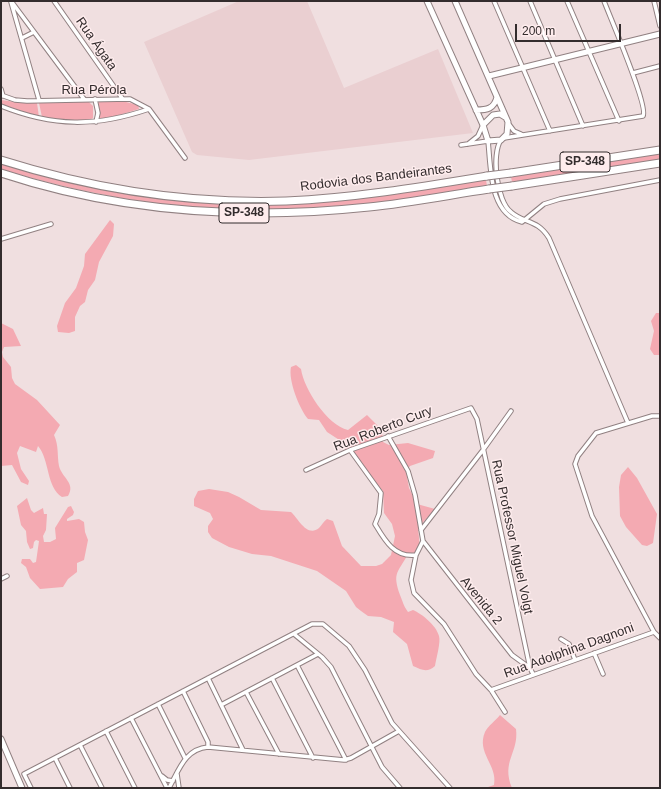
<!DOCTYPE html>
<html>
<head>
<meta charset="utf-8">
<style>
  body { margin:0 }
  #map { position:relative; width:661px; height:789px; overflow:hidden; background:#f0dfe0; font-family:Helvetica,sans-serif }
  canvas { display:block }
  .frame { position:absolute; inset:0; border:2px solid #332c2d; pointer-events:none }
  .scale { position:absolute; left:515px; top:24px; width:106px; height:18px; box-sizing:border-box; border:2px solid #332c2d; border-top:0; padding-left:5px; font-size:12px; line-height:14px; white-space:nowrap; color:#332c2d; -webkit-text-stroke:3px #feeced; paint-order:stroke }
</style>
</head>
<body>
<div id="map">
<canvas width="661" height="789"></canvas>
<div class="frame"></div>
<div class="scale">200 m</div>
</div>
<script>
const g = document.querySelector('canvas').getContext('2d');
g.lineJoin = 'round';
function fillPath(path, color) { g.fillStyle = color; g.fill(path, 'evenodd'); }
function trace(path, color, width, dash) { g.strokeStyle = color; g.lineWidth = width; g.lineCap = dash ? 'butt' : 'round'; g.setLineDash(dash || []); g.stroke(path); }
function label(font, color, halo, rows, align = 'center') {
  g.font = font + ' Helvetica,sans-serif'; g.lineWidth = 3; g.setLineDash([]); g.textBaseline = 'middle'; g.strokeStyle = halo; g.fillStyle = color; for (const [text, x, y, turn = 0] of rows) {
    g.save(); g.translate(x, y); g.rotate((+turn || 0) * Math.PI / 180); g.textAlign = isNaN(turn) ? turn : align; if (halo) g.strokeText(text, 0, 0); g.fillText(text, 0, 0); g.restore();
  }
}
fillPath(new Path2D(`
  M239 1H307L344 88 438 49 473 133 249 160 197 155 192 152 144 42Z`), '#eacfd1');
fillPath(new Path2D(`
  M95 99 122 101 138 105 139 109 96 122 98 113Z
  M1 100 16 102 37 103 39 117 1 104Z
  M88 101 93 106V118C80 127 57 119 42 117L39 103Z
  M660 154V160L512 182 511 177Z
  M1 163 191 201 383 195 486 180 487 186C434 194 381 203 328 208 217 216 107 202 1 169Z
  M110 220 114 224 113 236 99 262 95 280 88 290 85 302 80 306 75 317V331L69 333 58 332 57 326 65 303 76 288 84 266 85 254Z
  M656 313H660V355H654L650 349 654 331 651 321Z
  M1 323 13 329 21 346 4 347 2 352 3 357 11 367 12 378 15 384 37 400 60 425 54 435C59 446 57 455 59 466 62 478 76 483 68 496L62 497C46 487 50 460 38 446L36 452 20 446 17 453 21 469 29 481 28 485 21 482 12 465 1 466Z
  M296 365 301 369C304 389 327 425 348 430L367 415 382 430 383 442 389 445 408 443 435 451 433 458 410 466 406 471 409 488 417 504 435 509 418 528 420 548 417 554H408C398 573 392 572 400 595 403 602 403 605 408 612L413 610C422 614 436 625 439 636 441 642 436 659 435 666 427 673 422 670 413 666L407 644 393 632 394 622 381 617 368 616 361 611 356 607 346 591 317 571 271 556 252 554 229 547 212 538 208 532V526L213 519 210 513 194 506V499L198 491 209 489 228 492 239 497 261 510 291 512C298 518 307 538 319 528 322 525 323 522 327 519L333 521 342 546 361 566H376L382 564 391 555 395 536 392 524 384 513 383 491 345 448 344 443 327 432 319 420 308 419C299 408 288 380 291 367Z
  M628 467 637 478 657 514 653 543 647 546 642 545 626 527 620 516 619 487 621 475Z
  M27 498 31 510 34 513 43 508 44 514H47L46 530 43 536 44 542H50L56 539 55 528 68 507 71 506 74 512 73 515 67 519V521L79 519 84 522 85 532 88 540 84 560 77 563V572L68 579 63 587 40 589 30 578 26 567 21 563 22 559H30L33 563 36 562 39 541 36 540 34 542 33 548 30 549 27 542 26 531 21 525 17 506Z
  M500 715 516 729C519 753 501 761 512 788H485L494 785C498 765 476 753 485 732 488 726 496 720 500 715Z`), '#f4aab2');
const street = new Path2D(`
  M11 1 84 99
  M54 1 122 98
  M494 1 550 131
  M530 1 583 126
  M567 1 619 121
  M654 1 660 26
  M11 2 39 100
  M22 38 34 32
  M633 73 660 66
  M1 89 3 96
  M1 95 15 100 27 101 130 99 149 109 185 158
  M95 99 98 113 96 122
  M1 106C53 127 96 127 149 109
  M508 123 514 131 521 134
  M504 138 643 116C649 107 610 17 604 1
  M501 140C491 154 497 202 511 212 525 224 537 219 549 238L628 423
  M468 144 478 136 483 125
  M461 145 488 141C491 168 489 214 522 222L544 204 560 199 660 180
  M1 239 51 224
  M660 416H652L596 433 578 456 575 464 592 516 654 632 660 638
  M388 436 408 471 415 495 423 541 512 655 530 668
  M350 450 381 493 379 514 375 524C384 539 394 558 416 555L423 541
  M306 470 350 450 471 408 477 419 530 668 533 674
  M421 530 483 450 511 411
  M416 555 411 580 414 593 444 624 476 674 491 690 505 712
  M1 579 7 576
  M294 634 322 657 331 667 382 767 400 788
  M561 639 569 644 575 660
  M594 653 603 674
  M297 665 346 760
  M208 678 243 750
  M272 678 313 758
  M491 690 654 632
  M183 691 208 742V747
  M246 692 279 754
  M158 704 185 758
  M221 705 318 654
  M131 718 167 788
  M106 731 135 788
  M80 745 102 788
  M55 758 70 788
  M177 774 179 788
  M162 776 167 780 173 781
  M31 788 24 774 312 624H323L349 646 365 670 392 723 450 788
  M169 788C179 770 185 749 208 747L344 760 351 758 399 731`);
const secondary = new Path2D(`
  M427 1 483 125 488 141 501 140 507 134 508 122 455 1
  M489 76 660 34
  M476 110C487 110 494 109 497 97
  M483 125 493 115 500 114 505 117
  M1 739 22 788`);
const highway = new Path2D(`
  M1 160C93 189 190 204 286 201 354 198 420 187 487 176
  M1 173C119 212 246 220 369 207 409 203 449 195 489 189
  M511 173 660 150
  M512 186 660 163`);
trace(street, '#918182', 5.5);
trace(secondary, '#918182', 7);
trace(highway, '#918182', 9);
trace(street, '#fff', 3.5);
trace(secondary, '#fff', 5);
trace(highway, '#fff', 7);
const highwayBridge = new Path2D(`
  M487 176 511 173
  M489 189 512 186`);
trace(highwayBridge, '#918182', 9, []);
trace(highwayBridge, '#fff', 7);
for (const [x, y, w] of [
  [585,162,50],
  [244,213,50]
]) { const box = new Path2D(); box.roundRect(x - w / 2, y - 10, w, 20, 3); g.fillStyle = '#feeced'; g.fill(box); trace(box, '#332c2d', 1); }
label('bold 12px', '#332c2d', null, [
  ["SP-348",585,162],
  ["SP-348",244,213]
]);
label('13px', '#332c2d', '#feeced', [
  ["Rua Ágata",96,44,55],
  ["Rua Pérola",94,90],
  ["Rodovia dos Bandeirantes",376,178,-7],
  ["Rua Roberto Cury",383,429,-21],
  ["Rua Professor Miguel Volgt",512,537,78],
  ["Avenida 2",481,601,51],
  ["Rua Adolphina Dagnoni",569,651,-20]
]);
</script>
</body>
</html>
